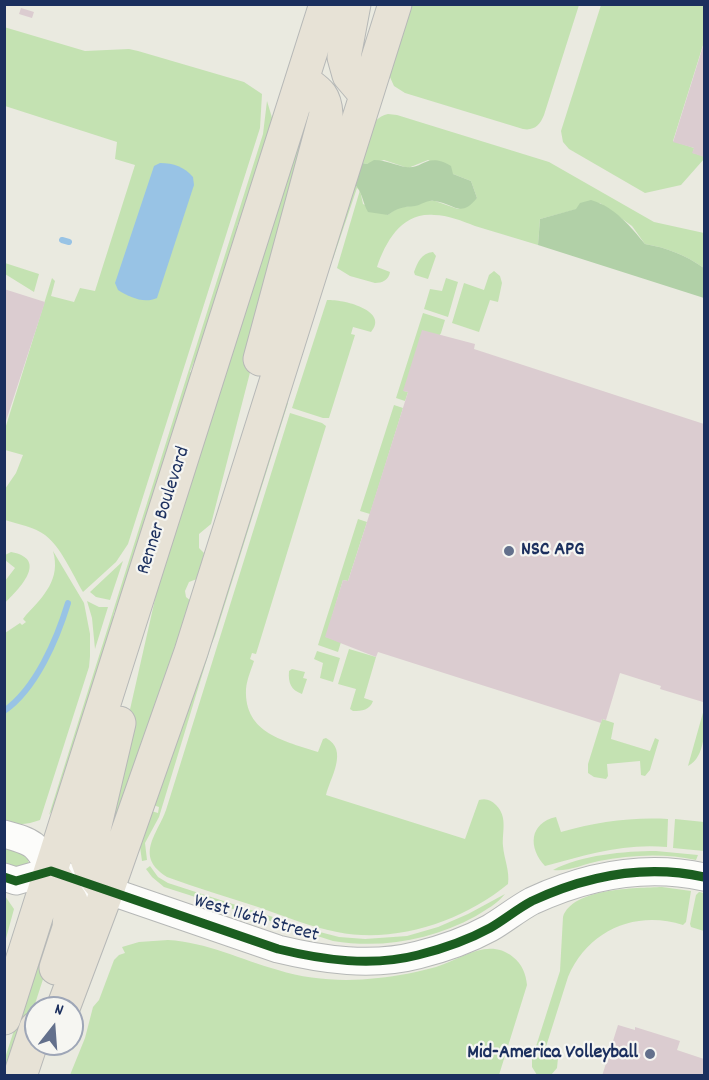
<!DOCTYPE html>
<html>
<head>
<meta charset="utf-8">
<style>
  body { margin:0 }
  #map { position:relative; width:709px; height:1080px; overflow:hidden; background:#eaeae0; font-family:Dekko,sans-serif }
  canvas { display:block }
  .frame { position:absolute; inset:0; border:6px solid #1b2f5e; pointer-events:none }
  .north { position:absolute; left:24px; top:996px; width:60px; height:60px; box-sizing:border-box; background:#f6f6f2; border:2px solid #9ea6b7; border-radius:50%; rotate:17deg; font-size:16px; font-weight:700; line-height:24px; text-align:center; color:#1b2f5e }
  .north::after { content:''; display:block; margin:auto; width:21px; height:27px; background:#63708c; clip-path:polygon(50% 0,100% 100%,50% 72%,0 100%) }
</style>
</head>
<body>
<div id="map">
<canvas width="709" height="1080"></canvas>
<div class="frame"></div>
<div class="north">N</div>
</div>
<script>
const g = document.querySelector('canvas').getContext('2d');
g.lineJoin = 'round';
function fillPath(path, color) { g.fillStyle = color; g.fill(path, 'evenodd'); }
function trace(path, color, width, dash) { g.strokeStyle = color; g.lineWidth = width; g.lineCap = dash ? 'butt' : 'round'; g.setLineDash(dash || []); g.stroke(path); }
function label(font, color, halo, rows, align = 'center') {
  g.font = font + ' Dekko,sans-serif'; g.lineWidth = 4.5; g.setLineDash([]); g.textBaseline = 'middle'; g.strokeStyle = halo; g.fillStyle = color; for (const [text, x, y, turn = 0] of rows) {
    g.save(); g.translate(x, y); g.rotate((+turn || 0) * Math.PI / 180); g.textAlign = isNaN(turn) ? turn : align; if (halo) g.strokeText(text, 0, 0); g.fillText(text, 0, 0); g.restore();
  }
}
fillPath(new Path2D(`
  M406 5H579L544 115C540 125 534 131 523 129L405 93 394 86 389 75Z
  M601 5H704V42L673 141 694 148 693 153 704 156V159L681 185 645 193 569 149 563 142 561 131Z
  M4 27 85 51 129 49 138 51 244 82 262 94 260 128 128 544 116 562 83 592C73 575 61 547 45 535 34 527 18 524 5 520V489L16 473 23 455 5 450V429L52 278 55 281 51 296 74 302 80 288 95 291 135 165 115 159 117 142 5 106Z
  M267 101 273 121 242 222 239 221 237 226 240 227 197 363 194 362 190 372 193 373 118 611 115 610 113 617 116 619 66 775H63L61 782 64 783 58 802 49 815 263 134Z
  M388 114 397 115 549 162 654 222 704 233V268C685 255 668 248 645 244L632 226 600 203 540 219 538 245C517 239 496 232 475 226 462 221 448 215 434 215 402 212 386 241 377 267L390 272C389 280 382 283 375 283L350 276 337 268 360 190 357 188 333 259 332 255 354 184 360 190 363 204 388 215 397 208 417 205 425 201H435L458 209 477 198 471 181 453 174 428 160 408 168 384 160 367 164 358 162C364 145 368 118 388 114Z
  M312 118 314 124 211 524 199 534V548L204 553 197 579 189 582 185 591 186 597 191 601 116 833H102L163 564 304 128Z
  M433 252 436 256 428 279 415 275 414 272C418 262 421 253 433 252Z
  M5 263 39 274 34 292 5 274Z
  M494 271 500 276 502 283 498 302 490 300 479 332 452 323 464 283 484 290 489 275Z
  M446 278 458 282 448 317 424 309 430 289 442 291Z
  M327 300C342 299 390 310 371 332L353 327 351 334 355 335 329 418H323L292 408Z
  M423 313 445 320 441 333 404 391 408 392 405 401 396 398Z
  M283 402 288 403 215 636 212 643 207 642Z
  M394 405 403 408 370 514 360 511Z
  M290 413 322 423 326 426 256 654 252 653 250 659 254 661C251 670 247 679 246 689 244 734 285 741 318 752L323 739 326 738C349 750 330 778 326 795L465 839 479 800C486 798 491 800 496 805 508 817 502 831 503 846 504 859 510 871 508 884 463 921 396 944 337 932 310 927 284 916 258 907 228 897 197 888 167 877 134 856 157 835 166 810Z
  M358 519 367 522 348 581 343 580 326 637 341 642 338 652 318 645Z
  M53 551 84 603 90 634V656L89 667 40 820C29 824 15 827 5 820V633L20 623 22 625 26 622 23 619 26 615C44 596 61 579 53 551Z
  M11 552C50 559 18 590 5 603V581L15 568 5 560V555Z
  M123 561 110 600 96 597 90 592Z
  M87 601 99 607H108L95 649 92 618Z
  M205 648 210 649 159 817 145 843 147 860 142 861 140 847 151 811 158 813 159 807 153 805Z
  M349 649 376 657 364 698 373 701C370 710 362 711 353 711L350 709 356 689 338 684Z
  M317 651 340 658 333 682 320 678 323 663 314 659Z
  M292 669 305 672 303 678 307 679 302 694C291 690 288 683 289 671Z
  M704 709C705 727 706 757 688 766Z
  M602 719 614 723 611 739 650 751 655 738 659 740 650 770 645 776 641 775 640 761 607 764 608 776 606 779 594 777 588 773V764Z
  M556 817 561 832C596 822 631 817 668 819L667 847C624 843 586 855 545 866 528 848 529 823 556 817Z
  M675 819 704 822V851L673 848Z
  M4 847 25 853 29 858 28 865 21 868 5 865Z
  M656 851 698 855 696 860C664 853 630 855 599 861 584 864 568 872 553 870 580 855 625 851 656 851Z
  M150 866 158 877 168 883 316 931 339 937 365 939 407 936 438 927 468 914 505 894C497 904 487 909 476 916 432 940 383 949 333 941L164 887 152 877 146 869Z
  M662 887 691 891 686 922 683 925C636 910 588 930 568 977L544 1053 558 1058 557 1068 551 1075H537L532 1067V1059L560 971 563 917C572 888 636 888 662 887Z
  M699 892 704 893V931L691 927 690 924 696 895Z
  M5 896 14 909 5 942Z
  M46 932 57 936 12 1075 5 1076V1058Z
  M168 940C206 942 242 960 278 970 310 980 345 982 378 978 397 976 418 972 436 967 462 959 488 937 513 957 522 964 526 974 527 985L499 1075H70L85 1038 93 1007 99 1000 114 960 119 955 125 953 122 947 139 942Z`), '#c4e2b2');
fillPath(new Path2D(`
  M374 160C385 160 395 165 406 167 422 170 427 151 451 166L453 174 471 181 477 198C460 219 454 203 434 201 426 200 422 205 415 206 403 207 397 208 388 215L368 212C362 202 363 192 354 184L358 162 367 164Z
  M591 200C615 207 630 226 645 244 668 248 685 255 704 268V298L538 245 540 219 576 209 580 203Z`), '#b1d0a7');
fillPath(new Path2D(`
  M160 163C174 163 184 167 193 177L194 185 157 298C144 304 129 297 118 290L115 283 154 166Z`), '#98c3e5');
trace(new Path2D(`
  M62 240 69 242
  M4 711C36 689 57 639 68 603`), '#98c3e5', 6);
fillPath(new Path2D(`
  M21 8 34 12 32 18 19 14Z
  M704 43V157L692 153 694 148 673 142Z
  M4 289 45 302 5 424H4Z
  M422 330 475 344 474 349 704 424V699L703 702 660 689 661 686 620 673 606 720 602 719 601 723 378 652 376 657 325 637 343 580 348 581 367 522 408 392 403 391Z
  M618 1025 635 1030V1027L680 1041 677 1050 704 1059V1076H602Z`), '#dbccd0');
const minor = new Path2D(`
  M4 834C34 842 37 844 51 871
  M4 877 16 881 51 871 278 949C323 960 372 967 418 955 442 949 468 940 490 928 504 920 517 909 532 901 586 876 645 864 704 877`);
const major = new Path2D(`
  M354 4 344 57 349 75 366 95
  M260 359 326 114C325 94 317 91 302 80
  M51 871 71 901 69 928 56 968
  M107 891 92 873 87 859 119 723
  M63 1008 107 891 191 652 395 4
  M4 1018 326 4
  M20 1076 36 1028`);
trace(minor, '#b6b8b7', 29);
trace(major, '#b6b8b7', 35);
trace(minor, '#fcfcfa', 27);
trace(major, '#e7e2d6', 33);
trace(new Path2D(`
  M4 877 16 881 51 871 278 949C323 960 372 967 418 955 442 949 468 940 490 928 504 920 517 909 532 901 586 876 645 864 704 877`), '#1b5e20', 9);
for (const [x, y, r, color] of [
  [509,551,6,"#63708c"],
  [650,1054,6,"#63708c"]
]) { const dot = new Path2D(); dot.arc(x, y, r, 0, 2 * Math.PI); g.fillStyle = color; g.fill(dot); trace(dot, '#f6f6f2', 2); }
label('20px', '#1b2f5e', '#f6f6f2', [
  ["Renner Boulevard",165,511,-72],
  ["West 116th Street",256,920,16]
]);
label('bold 20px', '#1b2f5e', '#f6f6f2', [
  ["NSC APG",521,551],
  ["Mid-America Volleyball",638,1054,"right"]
], 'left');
</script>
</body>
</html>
